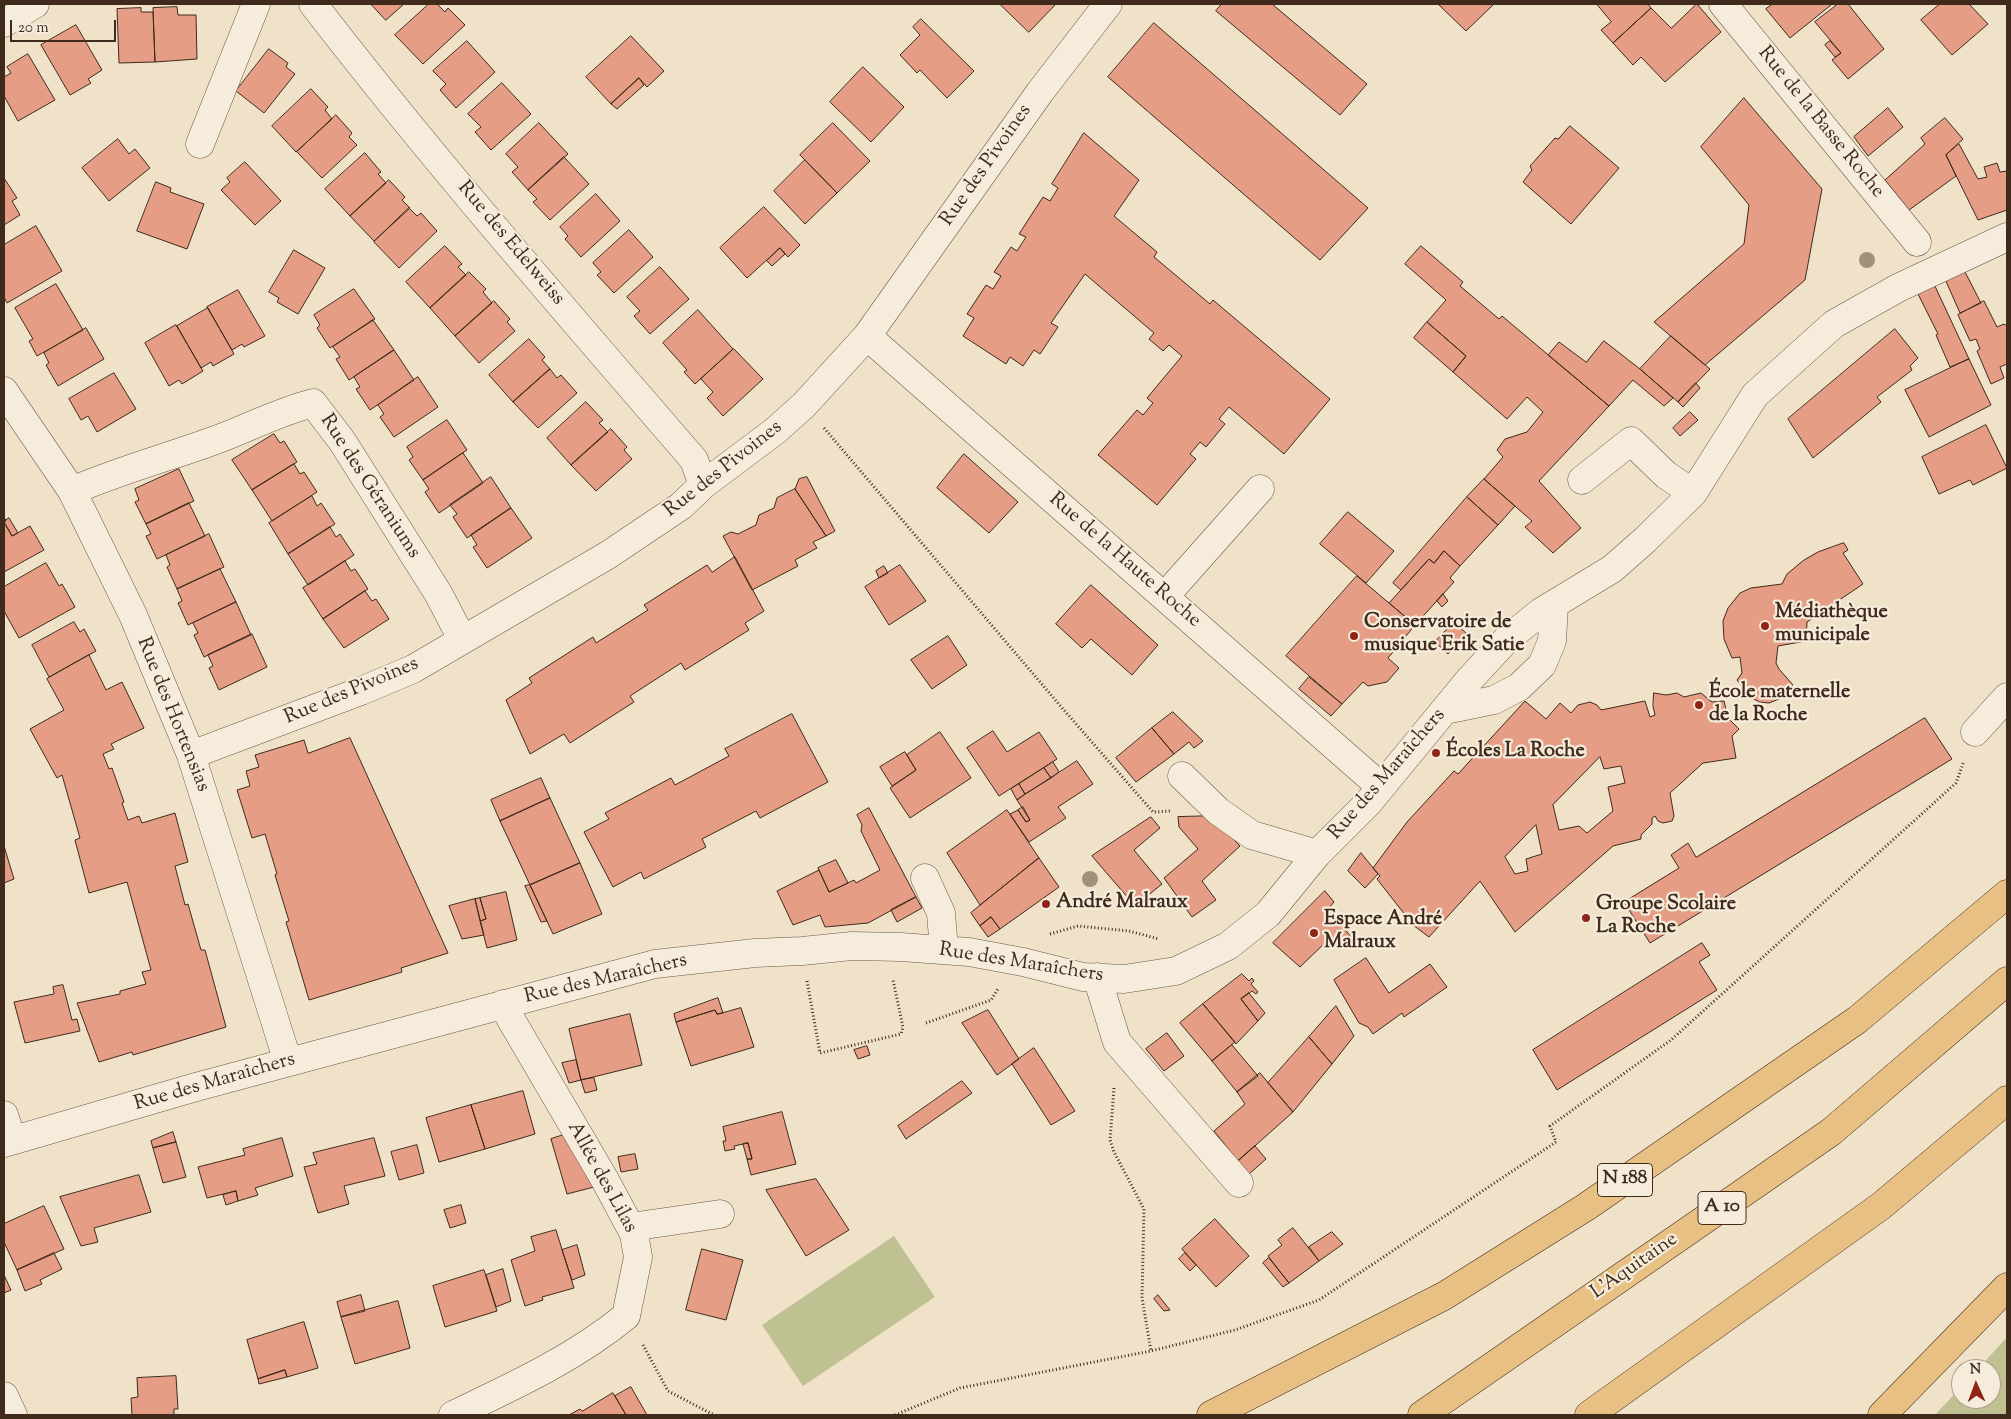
<!DOCTYPE html>
<html>
<head>
<meta charset="utf-8">
<style>
  body { margin:0 }
  #map { position:relative; width:2011px; height:1419px; overflow:hidden; background:#f0e1c9; font-family:"Sorts Mill Goudy",serif }
  canvas { display:block }
  .frame { position:absolute; inset:0; border:5px solid #3f2a1b; pointer-events:none }
  .north { position:absolute; left:1951px; top:1359px; width:50px; height:50px; box-sizing:border-box; background:#f5ecdc; border:1px solid #ac9e8f; border-radius:50%; rotate:358deg; font-size:14px; font-weight:700; line-height:20px; text-align:center; color:#3f2a1b }
  .north::after { content:''; display:block; margin:auto; width:18px; height:22px; background:#8f2418; clip-path:polygon(50% 0,100% 100%,50% 72%,0 100%) }
  .scale { position:absolute; left:10px; top:20px; width:106px; height:22px; box-sizing:border-box; border:2px solid #3f2a1b; border-top:0; padding-left:6px; font-size:15px; line-height:18px; white-space:nowrap; color:#3f2a1b; -webkit-text-stroke:4px #f5ecdc; paint-order:stroke }
</style>
</head>
<body>
<div id="map">
<canvas width="2011" height="1419"></canvas>
<div class="frame"></div>
<div class="north">N</div>
<div class="scale">20 m</div>
</div>
<script>
const g = document.querySelector('canvas').getContext('2d');
g.lineJoin = 'round';
function fillPath(path, color) { g.fillStyle = color; g.fill(path, 'evenodd'); }
function trace(path, color, width, dash) { g.strokeStyle = color; g.lineWidth = width; g.lineCap = dash ? 'butt' : 'round'; g.setLineDash(dash || []); g.stroke(path); }
function label(font, color, halo, rows, align = 'center') {
  g.font = font + ' "Sorts Mill Goudy",serif'; g.lineWidth = 4.5; g.setLineDash([]); g.textBaseline = 'middle'; g.strokeStyle = halo; g.fillStyle = color; for (const [text, x, y, turn = 0] of rows) {
    g.save(); g.translate(x, y); g.rotate((+turn || 0) * Math.PI / 180); g.textAlign = isNaN(turn) ? turn : align; if (halo) g.strokeText(text, 0, 0); g.fillText(text, 0, 0); g.restore();
  }
}
fillPath(new Path2D(`
  M894 1236 935 1297 803 1386 762 1325Z
  M2007 1337V1415H1935L1961 1387V1399H1991V1369H1978Z`), '#c0c192');
const building = new Path2D(`
  M371 4H404L386 20Z
  M429 4H437L445 12 448 8 465 25 423 64 395 35Z
  M1000 4H1056L1029 32Z
  M1222 4H1272L1367 84 1340 115 1216 11Z
  M1440 4H1494L1466 31 1439 5Z
  M1597 4H1648L1651 8 1613 43 1601 30 1611 22Z
  M1697 4 1721 32 1665 82 1641 57 1633 65 1613 43 1651 8 1671 28Z
  M1773 4H1830L1831 5 1790 38 1766 9Z
  M1838 4H1848L1884 49 1848 79 1832 60 1841 53 1815 22Z
  M1940 4H1969L1988 24 1952 55 1921 20Z
  M177 7 178 15H196L197 59 155 62 153 8Z
  M141 8V12H153L155 62 119 63 117 9Z
  M921 19 974 71 947 98 920 70 917 73 900 55 920 35 913 27Z
  M1154 23 1368 208 1320 260 1108 77Z
  M76 25 102 70 88 79 91 83 70 95 41 45Z
  M631 36 664 71 647 87 639 78 611 104 586 77Z
  M467 41 495 72 456 108 440 90 446 84 433 71Z
  M1830 41 1841 53 1835 57 1825 45Z
  M269 49 288 63 286 67 295 74 264 113 236 91Z
  M28 54 55 100 18 121 4 96V77L11 73 7 67Z
  M863 67 904 107 871 142 830 102Z
  M639 78 644 85 617 109 611 104Z
  M502 83 531 114 491 150 475 132 481 127 468 114Z
  M311 89 328 107 325 110 332 119 296 152 272 126Z
  M1744 98 1822 189 1805 280 1705 365 1654 322 1744 244 1749 205 1701 147Z
  M1888 108 1903 127 1868 156 1854 137Z
  M336 115 352 133 349 137 357 145 322 178 297 152Z
  M1945 118 1963 139 1946 155 1956 176 1909 210 1885 180 1925 144 1921 138Z
  M539 123 568 154 528 190 512 172 518 167 506 154Z
  M833 123 870 161 837 193 800 155Z
  M1570 126 1619 168 1571 224 1523 182 1532 170 1530 166 1555 138 1558 139Z
  M1084 133 1139 180 1114 216 1157 252 1154 257 1210 304 1213 300 1330 399 1284 454 1229 407 1219 419 1225 424 1206 447 1200 442 1190 454 1196 459 1157 505 1098 455 1137 410 1143 415 1153 403 1147 398 1182 356 1169 345 1163 351 1149 339 1154 333 1085 274 1051 323 1058 327 1040 354 1034 350 1023 366 1010 357 1006 364 963 336 974 318 967 314 986 285 993 289 1001 276 994 272 1011 247 1017 251 1026 237 1019 234 1043 197 1050 201 1058 188 1052 184Z
  M118 139 129 154 135 149 150 168 109 201 82 168Z
  M1959 144 1978 179 1987 177 1984 167 1997 163 2000 172 2007 171V210L1978 220 1946 155Z
  M365 153 381 172 378 174 386 183 350 216 325 189Z
  M564 157 589 184 550 220 533 202 537 199 528 190Z
  M805 160 837 193 805 224 774 191Z
  M245 162 281 201 255 225 221 190 230 182 227 178Z
  M4 178 17 198 12 201 20 215 4 225Z
  M389 180 405 197 402 200 410 208 374 241 350 216Z
  M156 182 171 188 170 192 204 204 187 249 137 231Z
  M596 194 620 221 581 257 565 239 568 236 560 227Z
  M764 207 800 245 788 257 780 248 747 278 720 248Z
  M409 208 417 216 421 213 437 231 399 268 374 242Z
  M36 226 62 271 7 303 4 297V245Z
  M629 230 653 257 614 293 597 275 601 272 593 263Z
  M445 246 462 264 458 267 466 275 430 308 406 282Z
  M1421 246 1463 282 1460 286 1499 319 1502 316 1609 406 1539 481 1581 528 1553 553 1525 527 1532 521 1484 479 1503 457 1497 450 1505 439 1527 432 1543 412 1527 397 1507 419 1453 372 1466 356 1427 322 1446 300 1405 264Z
  M780 248 785 254 772 266 767 261Z
  M294 250 325 268 298 314 277 302 279 298 269 292Z
  M660 267 689 299 650 334 634 316 640 311 627 297Z
  M1964 270 1981 303 1960 313 1945 279Z
  M469 272 486 289 483 292 492 303 455 336 430 308Z
  M56 284 83 330 37 356 29 341 33 339 15 308Z
  M1934 284 1969 359 1950 367 1936 335 1938 334 1917 292Z
  M354 289 375 319 330 348 317 328 320 325 314 315Z
  M238 290 265 336 244 347 242 344 232 350 207 307Z
  M494 301 510 319 507 322 515 331 479 363 455 336Z
  M1984 301 1997 327 2004 324 2007 326V364L2000 367 2004 378 1991 384 1977 351 1980 349 1976 339 1970 341 1958 315Z
  M208 308 234 354 213 366 211 362 201 368 177 326Z
  M698 310 733 349 695 384 684 372 687 370 663 343Z
  M373 320 394 350 349 380 336 359 340 357 333 347Z
  M1427 322 1466 356 1453 372 1414 338Z
  M176 325 203 371 182 384 179 380 169 386 145 343Z
  M86 328 104 359 58 386 46 365 49 363 44 353Z
  M1895 329 1918 358 1910 366 1912 370 1877 397 1881 402 1813 458 1788 419Z
  M1671 336 1710 369 1678 402 1640 369Z
  M529 339 545 357 542 360 550 369 513 402 489 375Z
  M1604 341 1640 369 1673 398 1664 406 1633 380 1609 406 1548 355 1559 342 1586 362Z
  M734 349 763 379 723 416 707 398 713 392 701 379Z
  M394 350 414 380 370 410 356 389 360 387 354 377Z
  M1969 359 1991 405 1929 437 1905 390Z
  M550 369 557 378 561 375 577 393 538 428 513 402Z
  M114 373 136 409 97 432 88 416 81 420 69 399Z
  M418 377 438 407 394 437 380 417 384 414 378 405Z
  M1696 383 1700 388 1683 407 1678 402Z
  M586 402 603 420 599 423 608 432 571 465 547 438Z
  M1690 412 1698 420 1680 436 1673 428Z
  M447 420 467 450 423 480 409 460 413 457 407 447Z
  M1986 425 2007 468 1973 485 1970 480 1939 494 1922 457Z
  M611 429 627 447 624 450 632 459 596 491 571 465Z
  M274 434 280 443 284 441 297 462 252 490 232 460Z
  M463 453 483 483 439 513 425 492 429 489 423 480Z
  M964 454 1018 502 989 533 937 488Z
  M294 464 300 474 304 472 317 492 272 521 252 490Z
  M179 469 194 501 146 524 135 502 139 500 135 489Z
  M491 477 511 508 467 538 453 517 457 514 450 505Z
  M807 477 835 531 826 536 795 489 799 479Z
  M1484 479 1515 506 1498 525 1467 497Z
  M795 489 826 536 813 542 817 548 795 560 798 566 752 590 723 536 731 532 738 534 756 525 759 515 774 508 777 498Z
  M312 496 317 506 321 503 335 524 288 554 269 523Z
  M1467 497 1498 525 1460 566 1444 551 1434 563 1429 559 1401 590 1393 583Z
  M189 503 205 536 157 559 146 536 151 534 146 524Z
  M511 508 532 538 487 568 473 547 477 545 471 535Z
  M1348 512 1394 551 1366 583 1320 544Z
  M4 517 6 521 4 522 12 536 30 526 44 550 4 572Z
  M9 518 18 533 12 536 4 522Z
  M330 527 336 537 340 534 354 555 308 585 288 554Z
  M209 534 224 567 177 589 167 567 170 565 166 555Z
  M1844 543 1848 550 1843 553 1863 584 1807 622 1806 641 1778 646 1776 663 1779 669 1793 685 1779 699 1769 703 1759 702 1749 696 1737 680 1742 673 1740 657 1732 658 1724 639 1723 621 1728 608 1740 593 1751 588 1782 584 1787 574 1804 560 1818 552Z
  M1444 551 1460 566 1450 578 1454 582 1415 625 1389 603 1429 559 1434 563Z
  M735 557 764 611 745 623 749 630 685 670 681 663 630 696 634 702 570 743 564 734 530 754 506 700 532 683 529 678 593 637 596 643 648 610 644 605 707 565 712 572Z
  M345 561 351 571 355 569 368 589 323 619 303 588Z
  M46 563 59 586 62 584 75 607 19 638 4 611V587Z
  M900 565 926 601 889 625 865 587Z
  M884 566 888 573 879 578 876 571Z
  M220 569 236 602 188 625 178 603 182 601 177 589Z
  M1357 576 1415 625 1388 658 1399 668 1387 682 1368 686 1363 682 1342 704 1286 656Z
  M1091 585 1158 645 1132 675 1091 639 1082 648 1056 624Z
  M365 591 372 601 376 599 389 619 344 648 323 619Z
  M1443 594 1448 601 1442 607 1437 601Z
  M236 602 251 635 204 657 194 635 198 633 193 623Z
  M74 622 80 632 84 629 96 651 49 677 32 645Z
  M1454 622 1467 634 1448 654 1435 642Z
  M252 634 267 667 219 690 209 668 213 666 208 655Z
  M948 636 967 665 932 689 911 660Z
  M89 655 106 690 122 682 144 728 111 744 114 749 103 754 109 769 112 768 124 802 122 803 128 820 139 816 142 823 175 813 188 862 175 866 185 905 188 904 201 950H205L226 1027 133 1055 132 1052 99 1062 77 1003 120 994V991L146 984 142 972 151 970 127 882 89 893 75 840 80 838 62 775 57 778 30 729 64 710 47 679Z
  M1309 677 1342 704 1331 716 1299 689Z
  M1654 693 1666 695 1677 693 1684 697 1701 693 1712 702 1724 701 1728 718 1739 729 1732 736 1736 758 1703 763 1670 793 1674 816 1672 821 1663 823 1658 821 1655 816 1652 818V824L1641 835V839L1613 846 1515 932 1480 881 1429 937 1413 925 1377 879 1380 876 1373 868 1407 822 1454 771 1458 774 1525 701 1546 719 1560 703 1571 713 1578 705 1590 702 1597 705 1601 710 1645 701 1650 717 1655 715 1653 706ZM1600 757 1604 769 1621 766 1625 783 1608 787 1613 811 1587 833 1579 826 1559 830 1553 805ZM1536 825 1542 854 1526 859 1528 871 1515 874 1505 857Z
  M1173 712 1203 741 1194 748 1189 742 1174 754 1152 728Z
  M792 714 828 782 760 818 756 811 702 839 706 847 644 879 641 872 613 887 584 832 609 819 605 813 671 778 675 785 729 756 725 749Z
  M1925 718 1952 759 1650 943 1624 902 1679 868 1671 855 1688 843 1696 857Z
  M1152 728 1174 754 1136 782 1116 758Z
  M993 731 1007 752 1039 732 1057 759 999 796 967 748Z
  M940 732 971 778 910 818 890 788 916 770 907 755Z
  M350 738 448 953 401 968 402 972 309 1000 286 922 289 921 275 875 277 874 265 834 252 838 237 790 250 786 246 771 259 767 255 755 304 740 308 753Z
  M905 752 916 770 892 786 880 767Z
  M1077 761 1093 784 1058 807 1066 818 1029 842 1010 814 1018 810 1026 822 1030 820 1017 800Z
  M1053 762 1059 772 1051 778 1044 768Z
  M1044 768 1051 778 1025 794 1019 784Z
  M541 778 550 798 500 821 491 800Z
  M1019 784 1025 794 1017 800 1011 789Z
  M550 798 580 863 530 885 500 821Z
  M1023 807 1030 820 1026 822 1018 810Z
  M869 808 916 897 868 923 825 927 820 915 793 925 777 891 819 870 829 892 854 880 856 883 880 870 861 831 862 825 857 815Z
  M1007 810 1039 858 980 905 947 853Z
  M1212 816 1240 846 1202 881 1216 900 1192 917 1164 878 1198 849 1179 827 1178 817Z
  M1151 817 1160 828 1134 850 1162 884 1135 906 1092 856Z
  M4 846 14 879 4 883Z
  M1361 853 1378 874 1365 888 1348 871Z
  M1039 858 1059 887 1000 929 991 917 980 926 971 913Z
  M836 860 848 883 829 892 818 868Z
  M580 863 602 914 553 934 530 885Z
  M530 885 547 921 541 922 525 886Z
  M1325 891 1334 902 1328 909 1352 938 1341 949 1329 939 1300 967 1273 943Z
  M506 892 517 940 487 948 480 921 486 919 480 898Z
  M916 897 922 908 897 922 891 910Z
  M480 898 486 919 480 921 475 899Z
  M475 899 484 935 462 939 449 906Z
  M991 917 1000 929 988 937 980 926Z
  M1702 943 1710 955 1699 962 1717 990 1557 1090 1533 1050Z
  M1366 958 1389 993 1430 964 1447 987 1404 1017 1402 1013 1373 1034 1368 1027 1359 1023 1334 980Z
  M1242 974 1249 981 1252 978 1254 981 1251 984 1258 992 1256 994 1252 991 1241 999 1258 1021 1236 1044 1203 1004Z
  M63 985 72 1020 77 1019 80 1031 25 1043 14 1002 54 994 53 987Z
  M1249 993 1265 1013 1258 1021 1241 999Z
  M718 998 723 1013 717 1014 715 1010 676 1022 674 1014Z
  M1203 1004 1235 1042 1212 1061 1180 1023Z
  M1336 1006 1354 1036 1332 1064 1309 1037Z
  M741 1008 754 1047 691 1066 676 1022 715 1010 717 1014Z
  M988 1010 1019 1059 997 1075 962 1023Z
  M630 1014 642 1065 581 1080 569 1029Z
  M1167 1033 1184 1056 1164 1071 1146 1049Z
  M1309 1037 1332 1064 1293 1112 1268 1083Z
  M1232 1045 1258 1076 1237 1092 1212 1061Z
  M867 1046 870 1055 858 1059 854 1050Z
  M1034 1048 1075 1111 1051 1125 1012 1064Z
  M576 1060 581 1080 569 1083 562 1063Z
  M1260 1073 1293 1112 1238 1161 1214 1131 1245 1104 1237 1092Z
  M594 1078 597 1090 585 1093 581 1080Z
  M962 1081 972 1093 906 1139 898 1126Z
  M523 1091 535 1134 485 1149 471 1105Z
  M471 1105 485 1149 439 1162 426 1118Z
  M782 1112 796 1164 751 1175 747 1159H752L748 1143 734 1146 735 1149 725 1151 723 1141H726L723 1127Z
  M173 1132 176 1142 153 1148 151 1141Z
  M567 1134 594 1187 567 1194 551 1139Z
  M282 1138 293 1176 255 1188 258 1195 238 1201 236 1191 207 1198 198 1167 245 1155 243 1149Z
  M374 1138 385 1176 344 1186 349 1204 318 1213 304 1167 317 1164 313 1153Z
  M176 1142 186 1177 163 1183 153 1148Z
  M748 1143 752 1159H747L743 1144Z
  M417 1145 424 1173 399 1180 391 1152Z
  M1255 1146 1266 1159 1249 1174 1238 1161Z
  M635 1154 638 1169 621 1172 618 1157Z
  M139 1175 151 1212 94 1228 98 1242 81 1246 60 1197Z
  M816 1179 849 1230 806 1256 766 1190Z
  M236 1191 238 1201 226 1205 223 1195Z
  M461 1205 466 1223 450 1228 444 1210Z
  M44 1206 64 1249 17 1270 4 1242V1224Z
  M1215 1219 1249 1256 1216 1287 1182 1249Z
  M1293 1228 1319 1261 1289 1283 1268 1256 1282 1245 1278 1240Z
  M556 1230 574 1288 542 1297 543 1300 525 1306 511 1260 535 1251 531 1237Z
  M1332 1232 1343 1244 1319 1261 1309 1247Z
  M577 1245 585 1275 572 1280 562 1250Z
  M702 1249 743 1260 726 1320 686 1310Z
  M54 1253 62 1269 40 1280 42 1284 25 1291 17 1270Z
  M1185 1253 1196 1265 1190 1271 1179 1259Z
  M1269 1258 1289 1283 1283 1287 1263 1263Z
  M503 1269 511 1301 496 1307 486 1275Z
  M484 1270 497 1311 445 1327 433 1286Z
  M4 1275 11 1290 4 1293Z
  M361 1295 365 1311 341 1317 337 1302Z
  M1158 1295 1170 1310 1164 1311 1154 1299Z
  M398 1301 410 1348 355 1364 341 1317Z
  M304 1322 318 1368 287 1377 285 1370 258 1379 247 1340Z
  M285 1370 287 1377 259 1384 258 1379Z
  M176 1376 178 1409H174V1415H132L131 1398 138 1397 137 1378Z
  M631 1387 647 1415H626L615 1396Z
  M613 1393 626 1415H569L580 1409 582 1411Z`);
fillPath(building, '#e69d85');
trace(building, '#3f2a1b', 1);
const minor = new Path2D(`
  M313 4C434 161 565 310 694 460L703 485
  M1723 4 1917 242
  M4 23 35 4
  M200 144 256 4
  M867 336 1380 786
  M4 391 72 491 133 615 191 755 288 1062
  M1582 480 1631 441 1666 475 1693 493
  M72 491C117 471 166 458 213 441 246 429 278 412 313 403L342 441 438 593 462 639
  M1165 596 1260 489
  M1445 710 1494 700 1519 687 1542 665 1552 641 1554 605
  M1975 732 2007 697
  M191 755 361 691 413 669 608 555 681 506 703 485 775 431 804 405 867 336 1040 92 1108 4
  M1182 776 1218 811 1252 835 1317 854
  M925 878 941 913 944 950
  M1097 977 1117 1042 1239 1183
  M4 1115 12 1140
  M4 1143 196 1087 655 964 755 953 802 951 852 946 901 947 969 952 1023 962 1083 977 1124 979 1176 971 1228 946 1268 914 1317 854 1368 803 1470 679 1507 639 1541 612 1612 569 1645 540 1693 493 1755 395 1834 324 1898 288 2007 237
  M631 1227 720 1214
  M4 1396 13 1415
  M453 1415C512 1387 575 1358 626 1316L638 1257 634 1234 605 1180 513 1023 503 1004`);
const highway = new Path2D(`
  M1211 1415 1444 1296 1586 1207 1857 1020 2007 894
  M1422 1415 1831 1132 2007 981
  M1589 1415 1881 1206 2007 1100
  M1882 1415 2007 1287`);
trace(minor, '#6b5846', 29);
trace(highway, '#3f2a1b', 29);
trace(new Path2D(`
  M824 428 1063 709 1153 812 1171 811
  M1050 934 1078 926 1129 931 1159 939
  M807 981 820 1053 901 1034 903 1027 893 980
  M926 1023 991 1000 998 989
  M1114 1088 1110 1140 1114 1152 1144 1209 1142 1298 1151 1351
  M643 1345 668 1391 714 1415
  M895 1415 960 1388 1151 1351 1235 1330 1319 1300 1556 1142 1550 1126 1671 1040 1956 783 1964 761`), '#3f2a1b', 3, [1, 2.5]);
trace(minor, '#f5ecdc', 28);
trace(highway, '#e8c084', 28);
g.fillStyle = '#a0917a';
for (const [x, y] of [
  [1867,260],
  [1090,879]
]) { g.beginPath(); g.arc(x, y, 8, 0, 2 * Math.PI); g.fill(); }
for (const [x, y, r, color] of [
  [1765,626,5,"#8f2418"],
  [1354,636,5,"#8f2418"],
  [1699,705,5,"#8f2418"],
  [1436,753,5,"#8f2418"],
  [1046,904,5,"#8f2418"],
  [1586,918,5,"#8f2418"],
  [1314,933,5,"#8f2418"]
]) { const dot = new Path2D(); dot.arc(x, y, r, 0, 2 * Math.PI); g.fillStyle = color; g.fill(dot); trace(dot, '#f5ecdc', 2); }
for (const [x, y, w] of [
  [1625,1180,55],
  [1722,1208,48]
]) { const box = new Path2D(); box.roundRect(x - w / 2, y - 16.5, w, 33, 4); g.fillStyle = '#f5ecdc'; g.fill(box); trace(box, '#3f2a1b', 1); }
label('bold 19px', '#3f2a1b', null, [
  ["N 188",1625,1180],
  ["A 10",1722,1208]
]);
label('20px', '#3f2a1b', '#f5ecdc', [
  ["Rue de la Basse Roche",1820,123,51],
  ["Rue des Pivoines",987,166,-55],
  ["Rue des Edelweiss",510,244,50],
  ["Rue des Pivoines",724,470,-38],
  ["Rue des Géraniums",369,487,57],
  ["Rue de la Haute Roche",1124,561,41],
  ["Rue des Pivoines",352,692,-23],
  ["Rue des Hortensias",172,715,68],
  ["Rue des Maraîchers",1388,775,-49],
  ["Rue des Maraîchers",1021,964,9],
  ["Rue des Maraîchers",606,980,-13],
  ["Rue des Maraîchers",215,1083,-16],
  ["Allée des Lilas",601,1178,61],
  ["L'Aquitaine",1635,1267,-35]
]);
label('bold 20px', '#3f2a1b', '#f5ecdc', [
  ["Médiathèque",1775,614],
  ["municipale",1775,637],
  ["Conservatoire de",1364,624],
  ["musique Erik Satie",1364,647],
  ["École maternelle",1709,694],
  ["de la Roche",1709,717],
  ["Écoles La Roche",1446,753],
  ["André Malraux",1056,904],
  ["Groupe Scolaire",1596,906],
  ["La Roche",1596,929],
  ["Espace André",1324,921],
  ["Malraux",1324,944]
], 'left');
</script>
</body>
</html>
